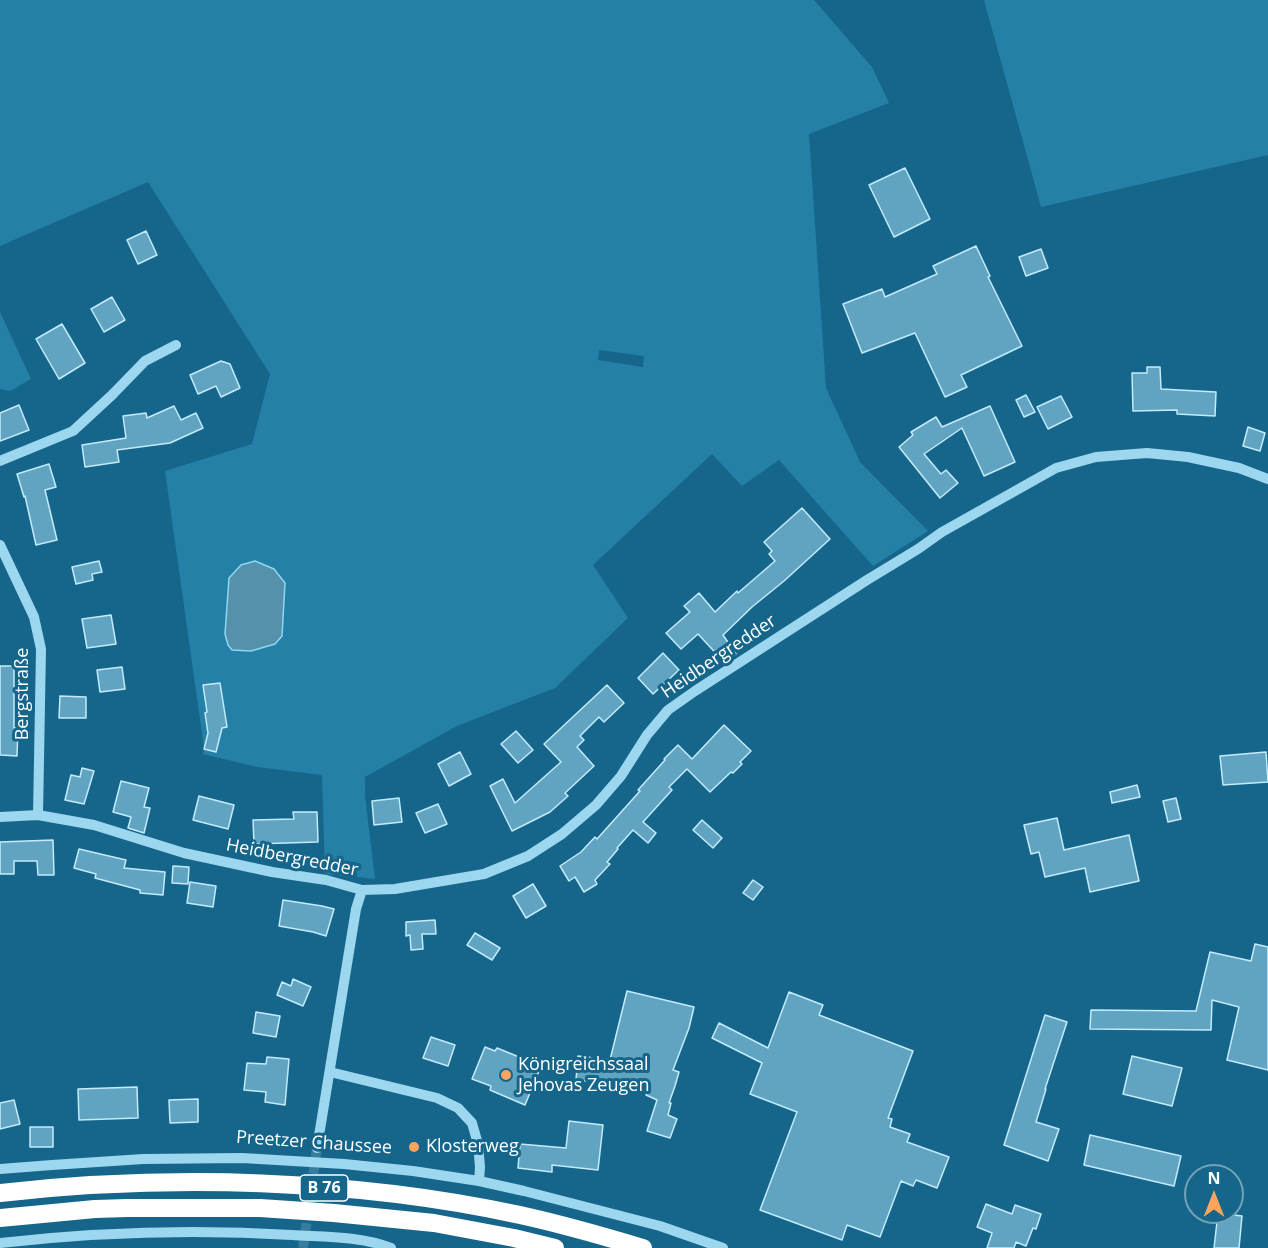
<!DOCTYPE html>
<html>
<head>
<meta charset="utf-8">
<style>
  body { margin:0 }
  #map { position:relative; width:1268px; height:1248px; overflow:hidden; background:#15668a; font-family:"Open Sans",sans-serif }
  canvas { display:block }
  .north { position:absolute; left:1184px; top:1164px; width:60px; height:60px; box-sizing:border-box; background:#15668a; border:2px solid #73a3b9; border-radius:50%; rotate:0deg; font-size:16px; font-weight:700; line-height:24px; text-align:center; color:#fff }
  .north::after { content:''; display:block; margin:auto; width:21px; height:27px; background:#ffa55b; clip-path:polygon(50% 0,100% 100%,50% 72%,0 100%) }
</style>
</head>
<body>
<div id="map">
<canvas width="1268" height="1248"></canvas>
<div class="north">N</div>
</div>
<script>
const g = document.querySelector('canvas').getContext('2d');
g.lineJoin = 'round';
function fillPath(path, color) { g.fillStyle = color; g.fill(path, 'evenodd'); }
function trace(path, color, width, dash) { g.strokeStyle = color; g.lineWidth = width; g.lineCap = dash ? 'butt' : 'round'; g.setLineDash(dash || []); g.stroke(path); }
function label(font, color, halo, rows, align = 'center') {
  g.font = font + ' "Open Sans",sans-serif'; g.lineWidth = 6; g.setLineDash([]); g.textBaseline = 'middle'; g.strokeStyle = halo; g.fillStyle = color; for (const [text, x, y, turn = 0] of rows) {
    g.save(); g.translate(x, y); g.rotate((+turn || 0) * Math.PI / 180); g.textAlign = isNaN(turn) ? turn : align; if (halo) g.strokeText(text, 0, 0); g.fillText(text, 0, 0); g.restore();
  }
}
fillPath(new Path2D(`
  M0 0H814L872 67 889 103 809 134 826 388 860 462 928 531 873 566 779 460 742 486 712 454 593 565 628 618 555 688 457 726 365 777V796L375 879 357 877 356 862 346 861V876L325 874 322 775 257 767 203 754 204 748 165 471 252 444 270 374 148 182 0 246ZM599 350 644 356 643 367 598 360ZM220 683 227 727 222 728 216 751 204 748 209 730 203 685Z
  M984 0H1268V155L1041 207Z
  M0 312 31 379 10 391 0 389Z`), '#2480a7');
const water = new Path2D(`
  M255 561 274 569 285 583 282 636 275 644 251 651 232 650 228 645 225 634 229 578 241 565Z`);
fillPath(water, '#5691ab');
trace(water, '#8fd6f2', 1.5);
const building = new Path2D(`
  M905 168 930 219 894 237 869 185Z
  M146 231 157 255 138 264 127 240Z
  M976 246 990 276 988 277 1022 346 961 375 967 387 945 397 915 333 862 353 843 304 882 289 885 297 937 274 933 266Z
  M1041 249 1048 268 1026 276 1019 257Z
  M112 297 125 320 104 332 91 309Z
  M62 324 85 363 59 379 36 339Z
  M221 361 230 364 240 388 221 397 216 386 198 394 190 375Z
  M1147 367H1160L1161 389 1216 392 1215 416 1177 414V410L1133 411 1132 373H1147Z
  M1026 395 1035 412 1024 417 1016 400Z
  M1061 396 1072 417 1048 429 1037 407Z
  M19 405 29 430 0 441V413Z
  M174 406 181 420 196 413 203 428 170 443 117 450 119 462 85 467 82 445 126 438 123 416 146 413 147 418Z
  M990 406 1015 462 984 476 962 428 924 454 941 474 946 470 958 483 940 498 899 447 913 435 911 432 936 417 942 427Z
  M1248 427 1265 433 1260 451 1243 446Z
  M49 464 56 487 45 490 57 540 36 545 25 496 24 497 17 474Z
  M802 508 830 539 784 581 752 607 723 635 736 654 724 662 698 634 681 649 666 633 690 612 684 606 699 593 715 612 737 591 738 593 775 561 769 554 772 551 764 542Z
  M99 561 102 572 92 574 93 580 76 584 72 567Z
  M111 615 116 644 87 648 82 619Z
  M663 653 679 670 653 694 638 678Z
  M0 666H14V728H18L17 756 0 755Z
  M122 667 125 689 100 692 97 670Z
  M220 683 227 727 222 728 216 752 204 749 208 733 205 713 207 712 203 685Z
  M607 685 624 703 604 722 599 717 580 736 584 740 577 747 594 766 565 793 568 796 550 812 512 831 490 786 503 779 515 803 561 762 544 744Z
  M60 696 86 697V718H59Z
  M724 725 751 751 740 762 742 764 733 773 731 772 710 792 687 769 669 787 672 790 643 822 656 833 648 843 633 830 617 848 618 849 607 862 610 864 595 880 597 884 584 892 575 877 569 881 560 866 581 852 595 837 597 839 640 791 638 790 665 760 664 759 678 745 692 759Z
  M516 731 533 750 518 763 501 744Z
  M460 752 471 774 449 786 438 764Z
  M1266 752 1268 782 1223 785 1220 756Z
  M82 768 94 771 84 804 65 800 71 775 80 777Z
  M121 781 149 788 144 807 150 808 144 833 128 828 131 817 113 812Z
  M1137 785 1140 797 1112 803 1110 792Z
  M199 796 234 805 228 829 193 820Z
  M399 798 402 822 374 825 372 801Z
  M1176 798 1181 819 1168 822 1163 801Z
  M438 804 447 824 425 833 416 813Z
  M293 812H317L318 842 254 844 253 820 294 819Z
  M1057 818 1064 850 1129 835 1139 881 1090 892 1085 868 1045 877 1039 852 1031 854 1024 825Z
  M702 820 722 838 713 848 693 830Z
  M53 840 54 875H38L37 861H14V874H0V842Z
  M79 849 126 860 124 868 165 872 163 895 140 893V890L95 878 96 874 74 868Z
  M173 866 189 867 188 884 172 883Z
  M753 880 763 887 753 900 743 893Z
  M190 882 216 886 213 907 187 903Z
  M533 884 546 906 526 918 513 896Z
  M283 900 322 906 334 909 326 936 313 932 279 926Z
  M435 920 436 934H422L423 949 411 950 410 935 406 936V922Z
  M475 933 500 948 492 960 467 945Z
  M1255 944 1268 947V1070L1227 1060 1239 1007 1212 1000 1211 1030 1090 1029 1091 1010 1196 1011 1210 952 1251 961Z
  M293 979 311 987 303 1006 277 995 282 982 291 986Z
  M627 991 694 1007 689 1028 673 1070 679 1072 675 1086 669 1103H671L668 1115 677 1119 670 1138 647 1131 657 1100 646 1095 649 1088 576 1080 578 1056 610 1060Z
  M789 992 823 1005 819 1015 913 1051 888 1118 892 1119 890 1127 910 1134 907 1142 949 1157 937 1188 916 1180 913 1186 901 1181 880 1237 847 1225 842 1240 760 1210 797 1112 750 1094 762 1063 712 1038 719 1023 768 1048Z
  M256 1012 280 1016 276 1037 253 1033Z
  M1045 1015 1067 1022 1045 1089H1046L1036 1122 1059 1129 1048 1161 1004 1145Z
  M431 1037 455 1045 448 1066 423 1058Z
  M485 1047 495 1051 497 1048 524 1059 522 1064 539 1071 525 1105 490 1090 491 1086 472 1079Z
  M1132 1056 1182 1068 1172 1106 1123 1094Z
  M267 1057 289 1059 285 1105 265 1102 266 1092 244 1090 247 1063 266 1064Z
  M137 1087 138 1118 79 1120 78 1089Z
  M198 1099V1122L170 1123 169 1100Z
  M14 1100 20 1124 0 1129V1103Z
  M569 1121 603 1125 598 1170 552 1165V1172L518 1168 520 1144 566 1148Z
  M30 1127H53V1147H30Z
  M1090 1135 1181 1156 1174 1186 1084 1165Z
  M986 1204 1012 1214 1015 1205 1041 1214 1036 1229 1033 1228 1026 1246 1016 1242 1014 1248H987L992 1233 977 1227Z
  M1218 1213 1242 1216 1239 1248H1214Z`);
fillPath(building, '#61a4c1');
trace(building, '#c3ebfb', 1.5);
trace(new Path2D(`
  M303 1248 317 1148`), '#387d9c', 10, [10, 5]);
trace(new Path2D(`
  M0 461 73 431 112 395 145 361 176 345
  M0 545 34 617 41 649 38 815
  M0 817 38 815 94 825 184 853 272 872 326 880 362 890 395 889 484 874 528 856 562 834 596 805 621 776 647 735 668 710 695 691 867 580 918 549 942 532 1056 468 1096 457 1147 453 1188 457 1239 468 1268 479
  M330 1072 437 1098 458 1108 472 1123 478 1144 480 1167 479 1181
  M317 1148 356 909 362 890
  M0 1169 52 1165 143 1159 242 1158 344 1164 413 1171 479 1181 524 1191 660 1226 723 1248
  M0 1243C97 1232 194 1229 292 1235 325 1237 360 1236 391 1248`), '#9dd7ef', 10);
trace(new Path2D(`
  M0 1193C169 1174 354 1179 520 1215 561 1224 603 1236 643 1248
  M0 1218 95 1209 127 1208H260L334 1213 434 1223 514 1238 555 1248`), '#fff', 18);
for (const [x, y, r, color] of [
  [506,1075,6,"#ffa55b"],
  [414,1147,6,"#ffa55b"]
]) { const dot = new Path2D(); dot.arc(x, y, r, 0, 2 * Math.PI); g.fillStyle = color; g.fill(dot); trace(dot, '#15668a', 2); }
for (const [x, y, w] of [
  [324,1188,48]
]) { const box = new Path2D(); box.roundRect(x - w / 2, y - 13, w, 26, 4.5); g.fillStyle = '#15668a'; g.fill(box); trace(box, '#fff', 1.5); }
label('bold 16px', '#fff', null, [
  ["B 76",324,1188]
]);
label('18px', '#fff', '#15668a', [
  ["Heidbergredder",719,657,-34],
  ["Bergstraße",23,694,-90],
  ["Heidbergredder",292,858,11],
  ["Preetzer Chaussee",314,1143,4]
]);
label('18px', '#fff', '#15668a', [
  ["Königreichssaal",518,1065],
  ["Jehovas Zeugen",518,1086],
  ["Klosterweg",426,1147]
], 'left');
</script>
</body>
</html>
